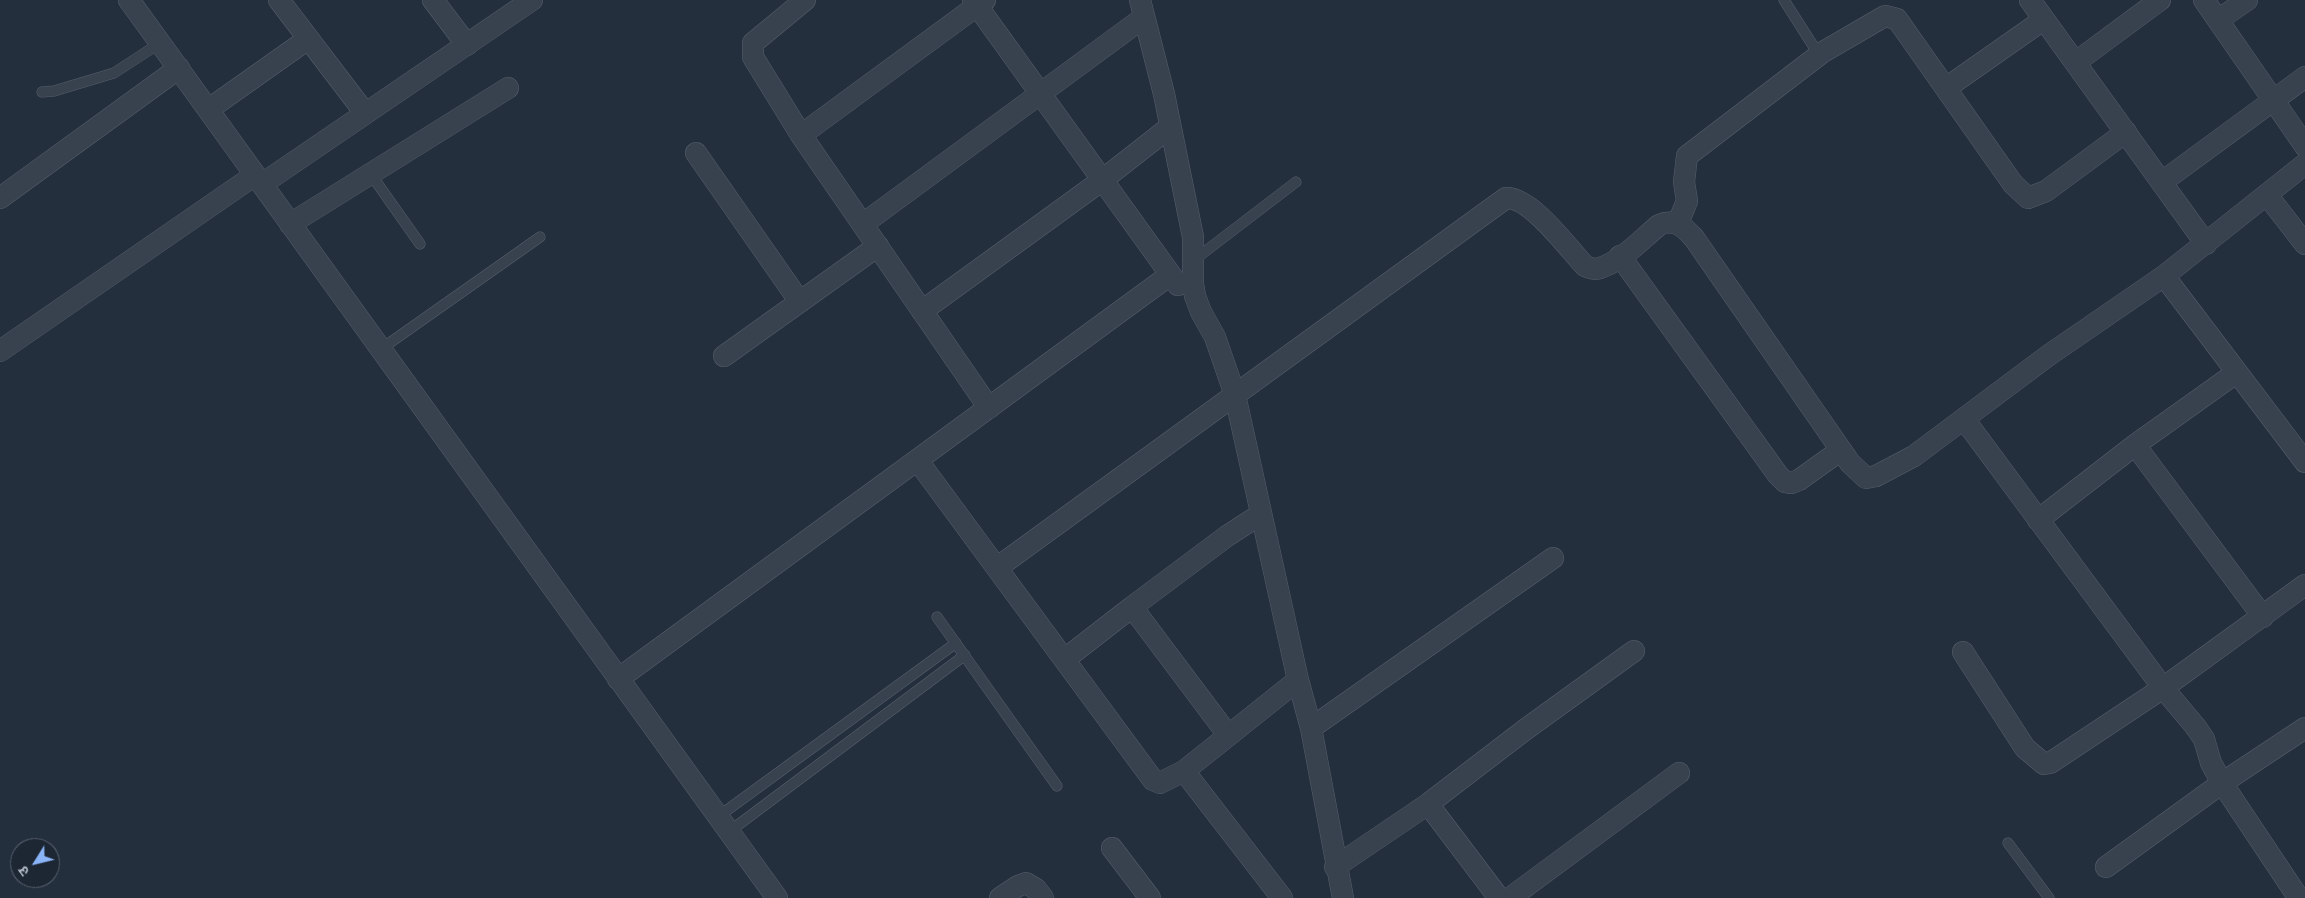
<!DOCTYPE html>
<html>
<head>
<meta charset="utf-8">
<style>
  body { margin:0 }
  #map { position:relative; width:2305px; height:898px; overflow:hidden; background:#242f3e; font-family:"Titillium Web","Noto Sans Devanagari",sans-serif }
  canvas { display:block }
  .north { position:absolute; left:10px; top:838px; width:50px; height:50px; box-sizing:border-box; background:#1d2633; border:1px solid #59626f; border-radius:50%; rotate:234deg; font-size:14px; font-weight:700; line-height:20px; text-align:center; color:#b4bcc9 }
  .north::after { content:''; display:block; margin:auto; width:18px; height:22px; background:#8ab4f8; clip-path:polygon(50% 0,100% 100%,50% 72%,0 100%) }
</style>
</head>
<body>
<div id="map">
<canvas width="2305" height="898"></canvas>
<div class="north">उ</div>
</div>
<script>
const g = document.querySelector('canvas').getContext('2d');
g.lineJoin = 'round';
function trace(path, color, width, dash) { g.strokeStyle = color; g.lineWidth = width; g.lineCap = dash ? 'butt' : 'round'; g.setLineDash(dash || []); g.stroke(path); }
const lane = new Path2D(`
  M1784 0 1819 55
  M42 92 54 91 114 73 160 43
  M370 173 420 244
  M1194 260 1296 182
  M381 349 540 237
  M937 617 1057 786
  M719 816 956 643
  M730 831 965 655
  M2008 843 2049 898`);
const street = new Path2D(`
  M129 0 777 898
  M279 0 365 113
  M433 0 467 45
  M805 0 753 43V57L801 135 989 408
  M973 0 1178 285
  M1140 0 1164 94 1193 237V284L1195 296 1201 312 1215 337 1235 395 1298 680 1311 728 1343 898
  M2030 0 2206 244
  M2204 0 2305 146
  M2218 20 2247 0
  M2076 62 2160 0
  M1946 88 2043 20
  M209 109 308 39
  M801 135 985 0
  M696 153 800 302
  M2162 182 2305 77
  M262 184 532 0
  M2267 195 2305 244
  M0 198 179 68
  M1678 223 1687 201 1684 182 1687 156 1823 52 1885 16 1897 19 2013 184 2028 198 2046 191 2126 132
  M290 224 508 88
  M863 224 1143 18
  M1620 256 1778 475 1785 482 1792 483 1799 480 1841 450
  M2164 276 2305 462
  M922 311 1101 181 1170 127
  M0 351 255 175
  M724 356 878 246
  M1964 419 2163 688 2195 726 2204 739 2211 763 2222 783 2296 894
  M2135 445 2263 617
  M918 461 1153 780 1160 783 1184 771 1298 680
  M2038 520 2135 445 2236 373
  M998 567 1506 198C1531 197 1568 248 1585 266 1590 268 1595 270 1600 268 1622 261 1642 239 1659 225 1675 218 1684 227 1694 238L1850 463 1866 478 1876 476 1914 456 2049 355 2164 276 2305 164
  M1132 607 1227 536 1261 514
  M1963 652 2025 748 2044 764 2050 763 2163 688 2305 585
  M1065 659 1132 607 1228 735
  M618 679 1170 275
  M1311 728 1553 558
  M1184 771 1282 898
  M1428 804 1499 898
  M1112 848 1150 898
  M1335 867 1428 804 1526 729 1634 651
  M2106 867 2222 783 2305 728
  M1000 898 1018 886 1026 883 1036 889 1043 898
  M1510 898 1679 773`);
trace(lane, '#565f6c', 11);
trace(street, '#565f6c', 22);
trace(lane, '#38414e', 10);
trace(street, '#38414e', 21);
</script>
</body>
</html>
